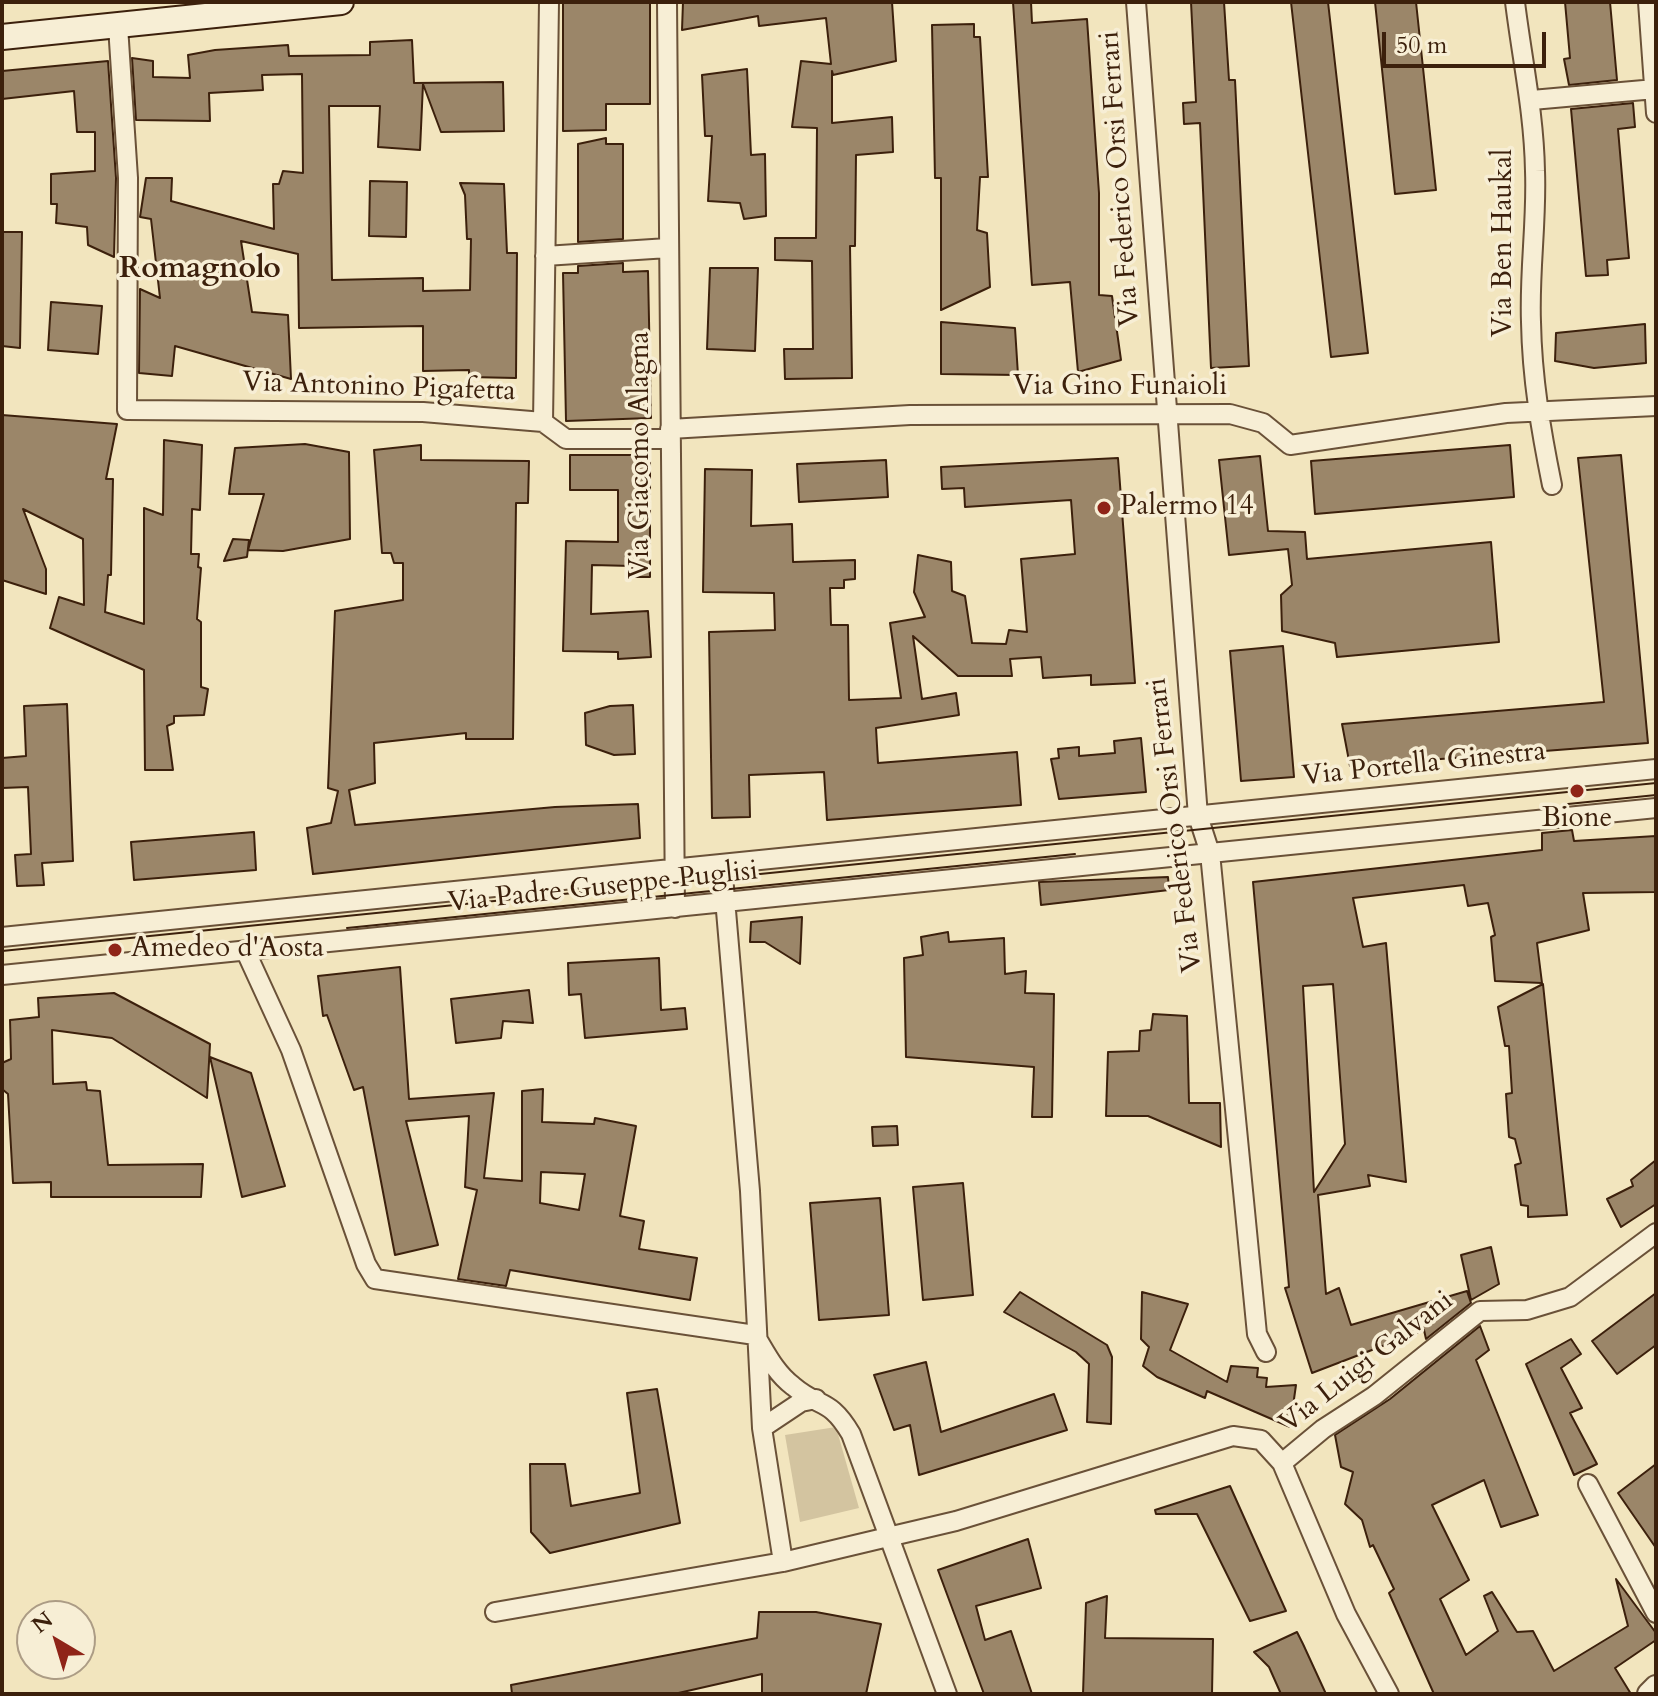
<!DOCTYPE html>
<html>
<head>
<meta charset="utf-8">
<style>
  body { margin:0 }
  #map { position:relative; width:1658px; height:1696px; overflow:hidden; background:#f2e5be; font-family:Cardo,serif }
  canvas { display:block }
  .frame { position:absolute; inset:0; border:4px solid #3c200c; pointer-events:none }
  .north { position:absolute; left:16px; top:1600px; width:80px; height:80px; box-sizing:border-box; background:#f7eed5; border:2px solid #ac9c85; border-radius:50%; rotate:322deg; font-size:22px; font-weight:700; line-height:32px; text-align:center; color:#3c200c }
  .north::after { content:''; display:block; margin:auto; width:28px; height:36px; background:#8f2418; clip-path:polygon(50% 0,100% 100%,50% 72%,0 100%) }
  .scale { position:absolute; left:1382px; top:32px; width:164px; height:36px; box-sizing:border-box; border:4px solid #3c200c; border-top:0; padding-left:10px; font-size:24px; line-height:28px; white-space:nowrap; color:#3c200c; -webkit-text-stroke:6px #f7eed5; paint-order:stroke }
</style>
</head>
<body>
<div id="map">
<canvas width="1658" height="1696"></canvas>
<div class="frame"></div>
<div class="north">N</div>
<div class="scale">50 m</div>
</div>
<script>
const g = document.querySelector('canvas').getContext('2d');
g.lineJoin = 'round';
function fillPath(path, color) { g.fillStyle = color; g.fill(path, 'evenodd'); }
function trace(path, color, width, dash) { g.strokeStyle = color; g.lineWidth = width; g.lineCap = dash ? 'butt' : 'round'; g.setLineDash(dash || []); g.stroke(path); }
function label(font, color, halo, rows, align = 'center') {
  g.font = font + ' Cardo,serif'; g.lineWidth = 7; g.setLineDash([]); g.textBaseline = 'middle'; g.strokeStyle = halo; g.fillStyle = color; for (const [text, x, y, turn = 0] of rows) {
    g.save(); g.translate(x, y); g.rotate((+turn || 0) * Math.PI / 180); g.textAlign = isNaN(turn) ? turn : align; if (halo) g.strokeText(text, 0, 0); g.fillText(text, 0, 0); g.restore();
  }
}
fillPath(new Path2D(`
  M836 1427 859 1508 800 1522 785 1435Z`), '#d3c4a0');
const building = new Path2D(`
  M563 2H650V104H606V130L563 131Z
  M683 2H892L896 61 833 75 832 71V123L892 117 893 152 856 155 855 246H850L852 378 785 379 784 349H813L812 261 775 260V238H816L817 128 792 127 801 61 831 64 826 18 759 26 758 16 682 30Z
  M1013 2H1031L1032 23 1087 19 1099 193V295L1112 296 1121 360 1078 372 1070 282 1032 285Z
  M1191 2H1224L1229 80H1235L1249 366 1211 368 1200 123 1184 124 1183 103 1196 102Z
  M1291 2H1328L1368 353 1331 357Z
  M1375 2H1416L1436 190 1395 194Z
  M1565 2H1610L1617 80 1569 85 1564 59 1570 58Z
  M974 24V37H980L988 177H980L977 230 987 233 990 287 941 310V178H935L932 25Z
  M412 40 414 83 503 82 504 131 441 132 423 84 420 150 378 147 380 106H329L332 280 423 278V291L470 290 471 239H467L465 195 460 183 504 184 507 253H517L516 378 469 377V370L423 371V326L299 328 298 254 241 241 252 312 288 315 291 379 175 346 172 376 139 373 140 289 160 298 151 219 140 217 146 178H172L171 201 274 229 273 184H279L283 171 303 173 302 74 262 75 263 90 209 93 210 121 136 120 132 58 153 61V77L190 78 188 55 215 50 288 45 289 56 370 55V42Z
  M108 61 116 178 114 257 88 245 87 227 56 223 57 204H51V174L95 171V132H77L74 91 2 99V71Z
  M747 69 751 155 765 154 766 216 744 219 740 203 708 201 712 136H705L702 75Z
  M1633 103 1635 127 1618 129 1629 258 1607 260 1608 275 1586 276 1571 109Z
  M606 138V144H623V239L578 242V144Z
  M370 181 407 182 406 237 369 236Z
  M2 232H22L20 348 2 346Z
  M623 263V272L648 271 651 418 566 421 563 273H578V266Z
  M710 268H758L755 351 707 349Z
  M51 302 102 306 98 354 48 350Z
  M941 322 1015 328 1018 375 941 374Z
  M1645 324 1646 363 1594 368 1555 361 1556 333Z
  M2 415 117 424 106 479H113L111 575H108L105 612 144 624V508L163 515 164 440 202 445 200 510 192 509 191 554H199L198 567 201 568 197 619 201 622V687L208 689 204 715 174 716V723L167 726 173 770H145L144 670 50 628 59 597 84 605 83 539 23 509 46 569V594L2 580Z
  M305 444 349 452 350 539 283 551 248 550 264 494H229L235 448Z
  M421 445V460L529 461 528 503H516L513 739H466V733L374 743 375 783 349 790 355 825 555 807 638 804 640 838 313 874 307 828 331 823 338 791 328 788 335 611 403 600V563H394L391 553H382L374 450Z
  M1510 445 1514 497 1315 514 1311 461Z
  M570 455H650V577H632V566L592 565 591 614 648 611 651 657 618 659V652L563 651 566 541 618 542V490H570Z
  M1621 455 1648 743 1350 766 1342 724 1604 702 1578 458Z
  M1260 456 1268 531 1305 532 1307 559 1491 542 1499 642 1337 657 1335 643 1282 631 1281 595 1292 585 1288 549 1229 555 1219 460Z
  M1118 458 1135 683 1091 685V675L1043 678 1041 657 1010 659 1012 676H958L913 636 922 699 956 693 959 715 876 728 878 763 1017 752 1021 805 827 820 824 772 749 775 750 817 712 818 709 632 775 630 774 593 703 592 705 469 752 470 751 526 792 524 793 562 855 560V579L844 580V588H830L831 625H848L849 700 901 698 890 623 925 617 914 592 918 555 951 562 952 591 965 596 972 643 1006 644 1009 630 1027 632 1021 559 1075 554 1071 500 965 507 964 488 942 489 941 467Z
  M886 460 888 497 799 502 797 464Z
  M233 539 249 540 247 557 224 561Z
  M1283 646 1294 777 1241 781 1230 651Z
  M67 704 73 861 42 863 44 885 17 886 15 855 31 854 28 787 2 788V758L26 756 24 706Z
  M633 705 635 754 614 755 586 745 585 713 610 706Z
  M1141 738 1146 792 1059 799 1051 759 1059 758 1058 749 1079 747V756L1115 753 1114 741Z
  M1572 830 1574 841 1656 836V892L1583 893 1589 930 1537 943 1542 983 1495 981 1491 937 1495 935 1488 903 1468 906 1464 885 1353 898 1363 947 1386 943 1406 1182 1368 1175 1370 1186 1318 1195 1326 1294 1339 1288 1351 1325 1467 1291 1471 1303 1426 1339 1424 1330 1312 1373 1285 1288 1289 1287 1253 882 1542 850V833ZM1333 984 1345 1144 1314 1192 1303 986Z
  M254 832 256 870 134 880 131 842Z
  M1168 877 1169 890 1041 905 1039 882Z
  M802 917 800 964 765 942H750L751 922Z
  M948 932 949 942 1004 938 1005 974 1026 971 1025 993 1054 994 1052 1117H1032L1034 1067 906 1057 904 958 923 955 921 937Z
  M659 958 661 1010 685 1008 687 1029 585 1038 581 994 569 995 568 963Z
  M400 967 409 1099 494 1093 484 1178 522 1181V1091L543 1089 542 1122 594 1124 595 1118 636 1126 620 1216 644 1221 639 1249 697 1258 690 1300 510 1270 506 1286 458 1279 477 1190 465 1187 469 1116 406 1121 438 1245 395 1255 363 1087 354 1090 327 1015 323 1016 318 976ZM541 1172 585 1174 579 1210 540 1203Z
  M1543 984 1567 1215 1528 1217V1206L1521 1205 1515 1165 1521 1163 1515 1139 1509 1137 1506 1094 1512 1093 1509 1046H1505L1498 1007Z
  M529 990 533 1023 503 1021 501 1038 456 1043 451 999Z
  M114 993 210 1044 207 1098 112 1038 52 1030 53 1084 86 1082 87 1090 100 1091 108 1165 203 1164 201 1197H51V1182L13 1183 8 1094 2 1089V1063L11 1059 10 1020 39 1017 38 998Z
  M1153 1014 1187 1016 1189 1103H1220L1221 1147 1148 1116H1106L1108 1052 1139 1051 1140 1031 1151 1030Z
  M210 1057 251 1073 285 1186 242 1197Z
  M897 1126 898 1145 873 1146 872 1127Z
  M1656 1160V1204L1621 1227 1607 1199 1633 1186 1631 1180Z
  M963 1183 973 1295 923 1300 913 1187Z
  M880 1198 889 1315 819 1320 810 1203Z
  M1491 1247 1499 1284 1471 1300 1461 1255Z
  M1020 1292 1107 1345 1112 1357 1111 1424 1087 1422 1089 1364 1076 1352 1004 1312Z
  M1142 1292 1188 1304 1170 1350 1227 1382 1231 1366 1258 1368 1257 1377 1267 1378 1266 1387 1296 1385 1290 1427 1207 1391 1205 1398 1157 1377 1143 1366 1149 1347 1141 1339Z
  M1656 1293V1345L1617 1374 1592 1341Z
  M1480 1326 1489 1350 1476 1360 1538 1515 1501 1527 1484 1480 1432 1505 1469 1580 1440 1599 1466 1655 1498 1631 1484 1596 1492 1592 1517 1632 1533 1631 1554 1671 1628 1626 1616 1579 1656 1633V1640L1615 1668 1631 1694H1434L1389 1593 1394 1589 1373 1545 1370 1547 1362 1520 1345 1504 1353 1472 1341 1467 1335 1435 1390 1399Z
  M1571 1339 1581 1354 1561 1368 1582 1408 1570 1413 1597 1464 1574 1475 1526 1364Z
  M926 1362 941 1432 1054 1394 1067 1430 919 1475 910 1425 894 1430 874 1375Z
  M657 1389 680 1523 550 1553 531 1532 530 1464H565L571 1506 640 1493 627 1393Z
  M1656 1464V1548L1618 1493Z
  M1230 1486 1277 1591 1286 1611 1250 1621 1197 1514H1156L1155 1510Z
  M1028 1539 1041 1588 976 1606 985 1640 1011 1631 1032 1694H984L938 1570Z
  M1107 1596 1105 1638 1213 1639 1212 1694H1083L1086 1603Z
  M759 1612H816L881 1624 866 1694H762V1674L674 1694H512L511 1685 757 1638Z
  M1297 1632 1303 1644 1326 1694H1281L1269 1667 1254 1652Z`);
fillPath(building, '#9b8669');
trace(building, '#3c200c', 2);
const minor = new Path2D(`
  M667 2 675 908
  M1136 2 1198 816 1210 853 1257 1334 1266 1352
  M1515 2C1522 59 1534 113 1535 171 1537 221 1529 272 1531 322 1532 378 1541 431 1552 485
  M1648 2 1656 113
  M118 26 128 178 127 410 423 412 543 422 566 439H670
  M1532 100 1655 89
  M545 256 668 248
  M543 422 549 2
  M670 429 910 415 1230 414 1263 423 1290 445 1506 413 1656 406
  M722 864 750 1191 762 1428 783 1562
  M2 937 1656 769
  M246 952 291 1050 366 1264 375 1279 755 1335
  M2 975 1656 808
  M758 1340C768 1357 777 1374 793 1386 820 1409 829 1397 851 1434L947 1694
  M762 1428 801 1402 816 1399
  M1282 1463 1323 1429 1374 1396 1480 1311 1527 1310 1570 1297 1656 1233
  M1588 1484 1656 1613
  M495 1612 783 1562 888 1537 956 1521 1233 1436 1261 1440 1282 1463 1346 1614 1389 1694`);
const tertiary = new Path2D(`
  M1649 1694 1656 1687`);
const secondary = new Path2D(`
  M2 37 341 2`);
trace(minor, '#6a5138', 22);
trace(tertiary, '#6a5138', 26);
trace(secondary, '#3c200c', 28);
trace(minor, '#f7eed5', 18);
trace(tertiary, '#f7eed5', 22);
trace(secondary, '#f7eed5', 24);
trace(new Path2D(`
  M1568 804 1656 795
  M347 928 1075 854
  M2 951 1656 783`), '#3c200c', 2);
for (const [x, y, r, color] of [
  [1104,508,8,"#8f2418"],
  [1577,791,8,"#8f2418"],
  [115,950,8,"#8f2418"]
]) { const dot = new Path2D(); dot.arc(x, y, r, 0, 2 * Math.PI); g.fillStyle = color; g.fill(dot); trace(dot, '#f7eed5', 3); }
label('28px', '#3c200c', '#f7eed5', [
  ["Via Federico Orsi Ferrari",1121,179,-94],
  ["Via Ben Haukal",1505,243,-90],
  ["Via Antonino Pigafetta",379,388,2],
  ["Via Gino Funaioli",1120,388],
  ["Via Giacomo Alagna",642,455,-90],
  ["Via Portella Ginestra",1424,765,-6],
  ["Via Federico Orsi Ferrari",1176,825,-97],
  ["Via Padre Guseppe Puglisi",603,888,-6],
  ["Via Luigi Galvani",1367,1363,-38]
]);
label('28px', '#3c200c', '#f7eed5', [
  ["Palermo 14",1120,508],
  ["Bione",1577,820,"center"],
  ["Amedeo d'Aosta",131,950]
], 'left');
label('bold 30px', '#3c200c', '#f7eed5', [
  ["Romagnolo",200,270]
]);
</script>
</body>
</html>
